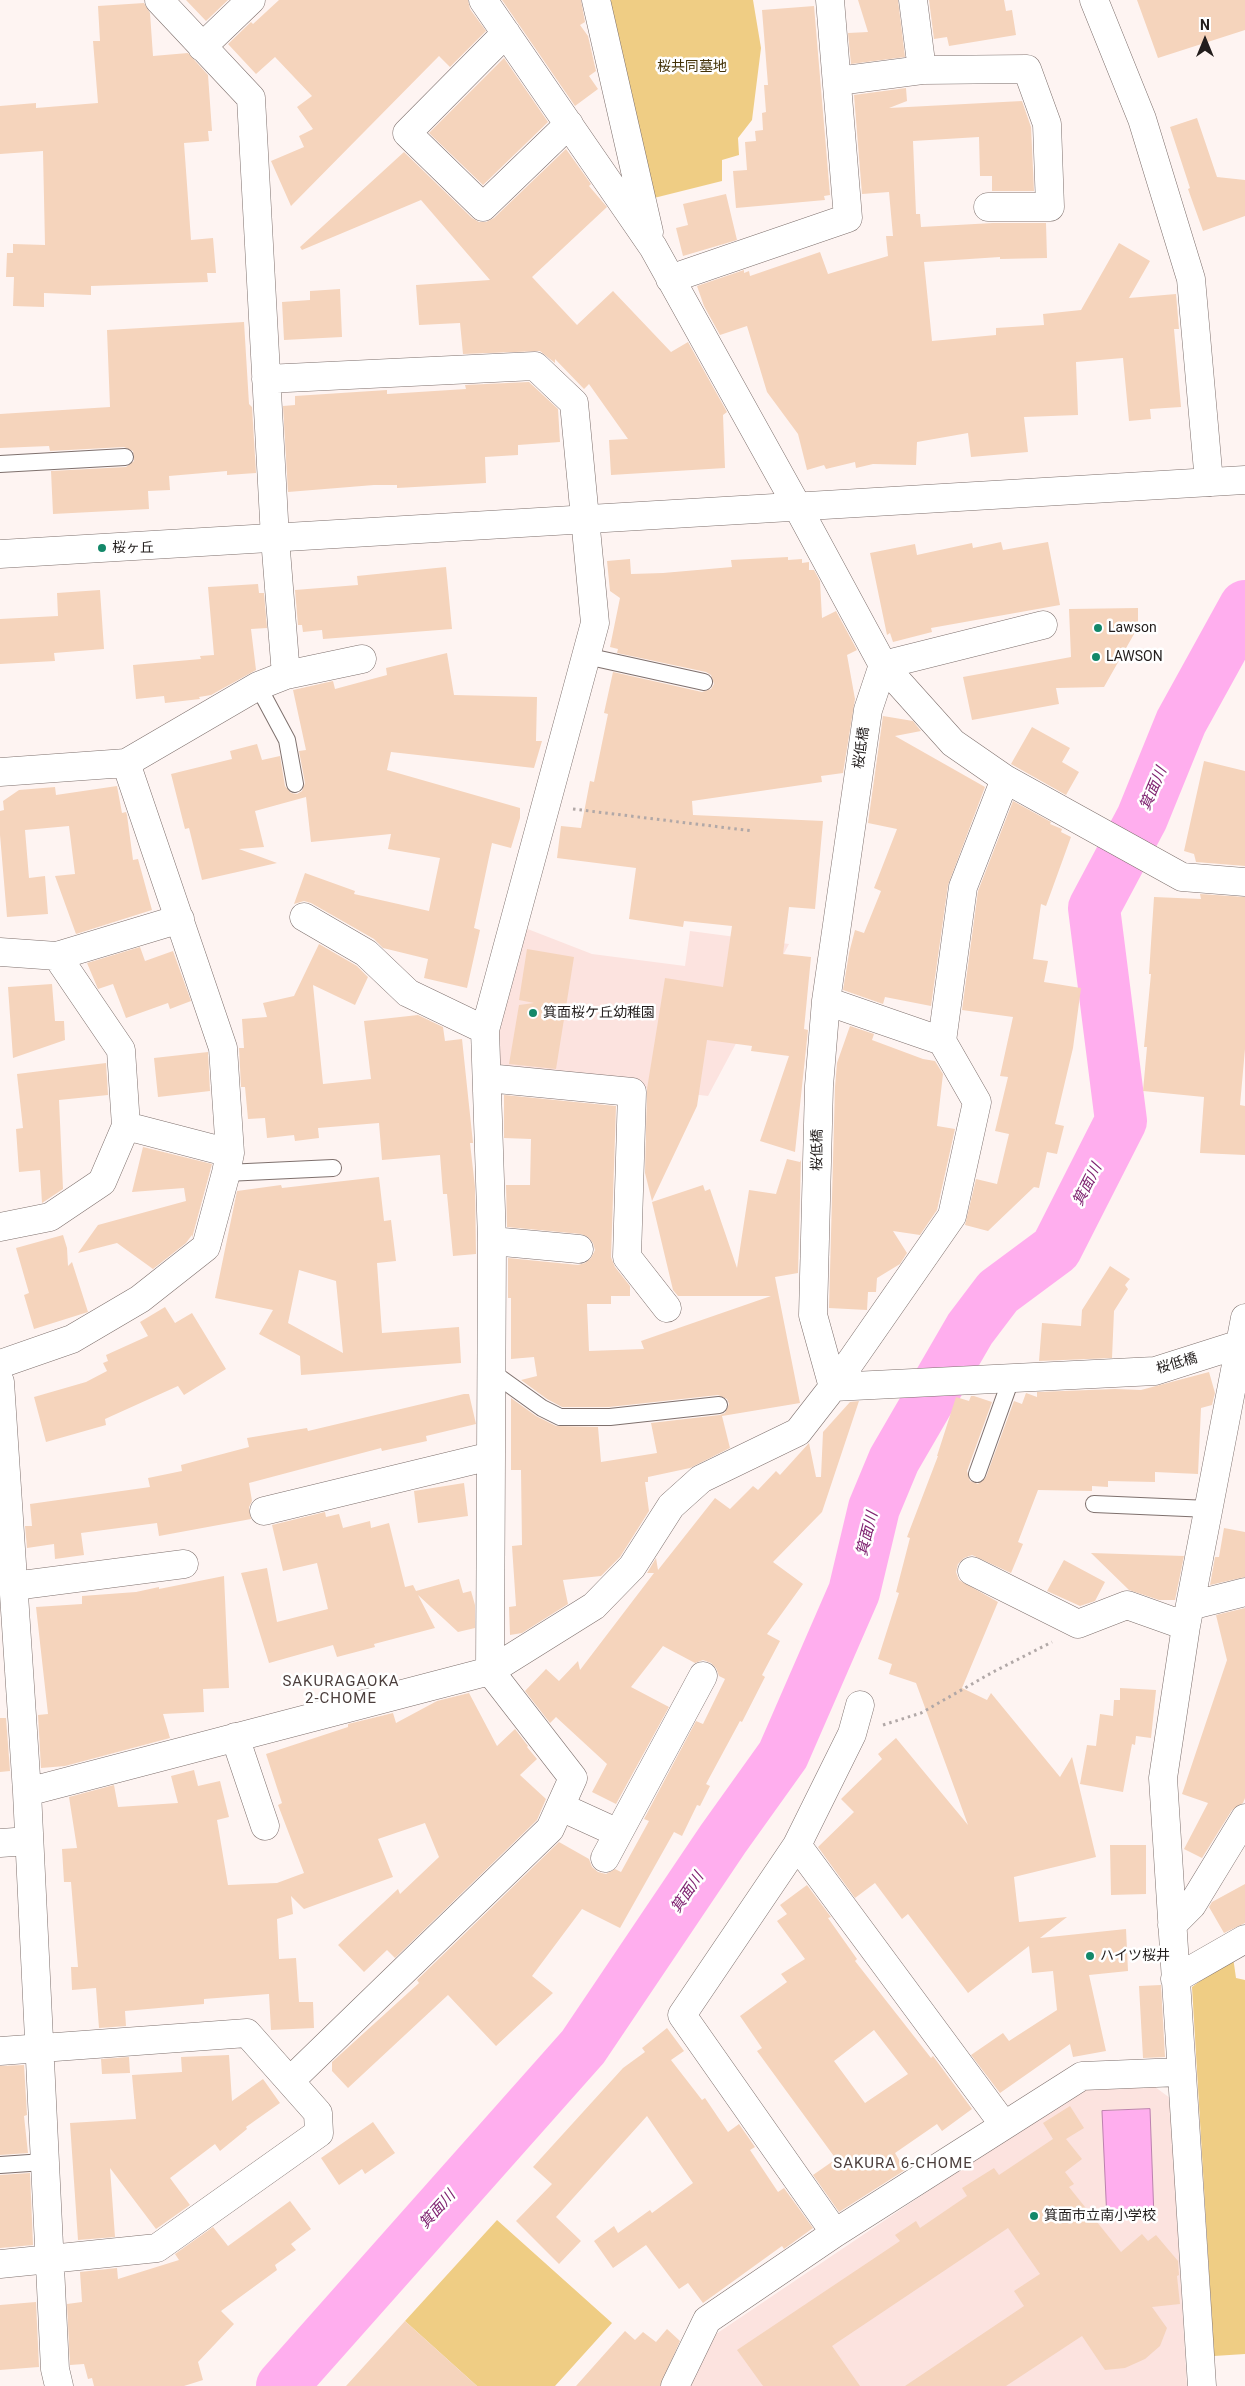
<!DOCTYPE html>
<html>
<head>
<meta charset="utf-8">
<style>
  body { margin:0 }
  #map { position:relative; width:1245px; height:2386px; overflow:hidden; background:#fef4f2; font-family:Roboto,sans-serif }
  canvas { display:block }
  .north { position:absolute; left:1180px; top:15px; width:50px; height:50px; -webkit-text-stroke:4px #fff; paint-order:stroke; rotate:0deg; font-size:14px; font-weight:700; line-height:20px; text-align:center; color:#221d1c }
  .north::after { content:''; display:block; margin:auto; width:18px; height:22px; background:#221d1c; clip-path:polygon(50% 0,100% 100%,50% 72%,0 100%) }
</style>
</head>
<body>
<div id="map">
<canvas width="1245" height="2386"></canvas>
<div class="north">N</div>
</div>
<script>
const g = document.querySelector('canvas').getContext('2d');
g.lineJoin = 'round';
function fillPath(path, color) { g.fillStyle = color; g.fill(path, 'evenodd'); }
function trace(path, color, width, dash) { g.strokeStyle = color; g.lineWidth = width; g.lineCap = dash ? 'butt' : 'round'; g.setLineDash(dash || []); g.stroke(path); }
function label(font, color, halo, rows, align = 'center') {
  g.font = font + ' Roboto,"Noto Sans JP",sans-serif'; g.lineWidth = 5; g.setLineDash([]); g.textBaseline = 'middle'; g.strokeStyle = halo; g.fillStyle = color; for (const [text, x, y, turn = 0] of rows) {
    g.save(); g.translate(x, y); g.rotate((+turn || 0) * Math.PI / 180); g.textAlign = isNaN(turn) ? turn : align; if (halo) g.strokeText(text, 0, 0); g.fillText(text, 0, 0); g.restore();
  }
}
fillPath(new Path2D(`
  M525 928 592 954 685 966 690 931 789 944 708 1096 565 1079 495 1066 501 1013Z
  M1151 2084 1170 2098 1187 2386H689L716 2334 1081 2088Z`), '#fce3df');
fillPath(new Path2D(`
  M610 0H753L761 48 752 120 738 138 739 155 722 160V181L654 198Z
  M1233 1957 1236 1978 1245 1980V2354L1214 2356 1192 1987Z
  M497 2220 612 2323 555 2386H477L405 2321Z`), '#efcd84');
const water = new Path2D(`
  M1150 2109 1154 2218 1107 2220 1102 2111Z`);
fillPath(water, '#ffaeee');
trace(water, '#bd82af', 1);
trace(new Path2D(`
  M282 2386 583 2047 723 1839 783 1755 854 1592 874 1508 894 1460 970 1329 998 1292 1056 1249 1121 1121 1094 908 1142 818 1181 722 1245 606`), '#ffaeee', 52);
fillPath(new Path2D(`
  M186 0H228L206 21Z
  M279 0H468L470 9 486 31 450 67 439 56 291 206 271 161 304 147 299 136 313 129 297 107 312 96 275 57 256 74 228 44 251 22 253 24Z
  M502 0H581L585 22 580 25 588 36 596 71 589 76 598 89 575 106Z
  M858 0H898L905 57 851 64 848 33 868 32Z
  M929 0H1004L1006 11 1012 10 1016 35 949 46 947 37 934 39Z
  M1137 0H1245V30L1158 58Z
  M144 3 150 13 153 56 188 53 208 75 212 131H208L209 141 184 143 191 240 213 238 216 273H207L208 282 91 286V295L44 293V307L13 306 14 277H6L7 253H13V244L45 245 43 151 0 154V106L36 103V108L98 103 93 41H100L98 6Z
  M814 6 830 195 824 196 825 200 736 208 733 171 747 170 745 142 756 141 755 131 763 130 762 113 766 112 764 85H768L762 10Z
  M504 58 548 122 483 185 429 133Z
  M906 88 907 101 889 108 1022 101 1031 127 1034 191H992V176H980L979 137 913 141 916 214H920L921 227 993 223H1046L1047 258 1000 259V257L924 262 932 341 996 335V328L1044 325 1043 314 1081 310 1119 243 1150 261 1129 298 1176 294 1179 329H1174L1181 407 1150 409 1151 419 1129 421 1123 358 1076 362 1078 415 1024 417 1028 452 971 457 968 433 917 442 916 465 873 464 856 468 855 462 826 469 824 465 807 470 798 434 767 392 747 326 720 335 704 306 697 286 744 270V273L749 271 750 276 820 252 828 274 888 256 886 236H893L889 192 862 194 854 95Z
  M1197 118 1217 177 1245 180V216L1203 231 1188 189 1190 188 1170 127Z
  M566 149 591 184 589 186 607 207 532 277 577 325 613 291 671 352 688 342 727 412 723 415 725 468 611 475 609 440 628 439 589 384 584 389 555 359V363L540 351 463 354 460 323 419 325 416 285 490 280 421 200 302 250 300 247 404 152 472 218 479 222H486L494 218Z
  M726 194 737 240 683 256 676 228 688 225 683 204Z
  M340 289 342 337 284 340 282 302 310 300V291Z
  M244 322 249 404 252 407 256 473 227 475V471L169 476 170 490 148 491 149 509 53 514 51 471 126 467 134 461 133 451 124 447 50 451 49 446 0 448V414L110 407 107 330Z
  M529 382 558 409 560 442 518 445V455L485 457 486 483 397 488V485H374L288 492 283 406 295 405V396L387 390V394L466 389 465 385Z
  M1001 542 1003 550 1048 542 1060 605 931 628 932 632 893 642 890 633 887 635 870 553 915 544 917 555 972 543 973 548Z
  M788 557V560L802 559V563L809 562V570H814L820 581 822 618 836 611 857 650 847 655 855 699 843 773 821 776 822 782 692 801 693 815 823 821 815 909 789 907 783 954 811 957 804 1029 808 1030 795 1152 760 1141 789 1056 751 1051 752 1046 707 1040 697 1106 652 1201 645 1173 647 1089 665 978 723 987 732 926 684 921 683 927 629 919 636 868 557 858 561 826 581 828 590 781 594 782 608 714 604 713 613 672 702 692 711 689 714 684 711 675 706 672 617 653 618 649 610 647 620 598 610 591 607 561 630 559 631 574 663 573 732 567 731 560Z
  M446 567 452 629 323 639 322 630 303 632 302 625H298L295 590 358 585 357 576Z
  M258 584 259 593H264L267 628 251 629 256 670 211 695 199 697 200 699 165 703 164 696 136 699 133 665 201 659 200 656 214 655 208 587Z
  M100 590 104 649 54 653 55 661 0 664V619L58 616 57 593Z
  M1138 608V627L1104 687 1056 688 1059 704 972 720 963 677 1071 657 1069 609Z
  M447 653 454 695 537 697 536 741H542L534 768 391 752 387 770 520 808V818L511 848 492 843 474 928 480 930 467 988 424 978 428 959 383 948 374 939 311 903 304 901 294 904 305 873 355 891 354 894 429 911 440 858 388 849 391 834 311 842 306 797 255 811 264 847 239 849 277 863 202 880 189 828 185 829 171 774 232 759 230 751 257 744 262 760 280 756 285 786 291 793 297 794 302 791 305 783 299 751 306 750 293 690 333 681 335 689 387 675 386 668Z
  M883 716 913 721 921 731 895 736 985 787 948 885 931 1006 885 997 883 1004 843 990 849 953 855 930 864 933 881 891 874 888 897 829 868 823Z
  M1032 727 1070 748 1062 762 1079 772 1066 795 1011 764Z
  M1204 761 1245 771V866L1196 862 1194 854 1184 851Z
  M117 786 122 813 126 812 127 815 133 860 138 859 152 910 76 934 55 876 75 874 69 826 25 830 29 878 45 876 48 914 7 917 0 835V811L4 810 3 801 19 790 55 787 56 795Z
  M1013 801 1051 822 1050 824 1062 829 1061 832 1071 837 1046 906 1041 904 1033 959 1048 961 1044 982 1081 988 1073 1048 1055 1124 1064 1126 1057 1154 1047 1152 1039 1188 1034 1187 988 1231 965 1225 976 1179 997 1184 1009 1134 995 1131 1008 1077 1000 1076 1013 1017 962 1010 978 891Z
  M1200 894 1245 897V1049L1240 1105 1245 1106V1155L1200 1153 1204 1097 1143 1091 1147 1047H1144L1151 974H1149L1154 897 1201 899Z
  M319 944 357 966 368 977 355 1005 313 985 323 1084 371 1079 364 1021 418 1015 443 1027 445 1041 462 1039 473 1143H470L475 1187 476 1254 453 1256 447 1194H443L440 1155 382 1160 379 1123 318 1128 319 1138 295 1141 294 1135 267 1138 265 1118 248 1119 245 1087H241L239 1048H244L242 1019 267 1017 263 1003 294 996Z
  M140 947 145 961 173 951 191 1001 170 1009 168 1003 126 1018 113 984 98 989 87 963Z
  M527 949 574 957 556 1069 509 1064 519 1005 534 1003 519 1000Z
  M52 984 55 1021H64L65 1040 13 1058 8 987Z
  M850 1026 874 1034 872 1040 923 1059 935 1061 943 1074 937 1126 955 1129 937 1210 920 1235 893 1231 907 1253 900 1264 877 1278 876 1292H868L867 1310 829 1308 835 1087 837 1063Z
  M208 1052 210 1091 158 1097 154 1058Z
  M106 1063 108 1095 59 1100 63 1189 42 1203 40 1170 19 1172 16 1129 23 1128 17 1074Z
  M504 1095 616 1106 611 1257 615 1267 630 1286V1296H611V1304H587L589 1351 644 1349 641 1341 771 1296H678L673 1290 652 1202 703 1185 705 1191 710 1189 737 1268 749 1190 776 1194 787 1159 800 1162 801 1160 798 1273 775 1277 800 1403 722 1416 730 1448 690 1468 648 1477V1482H645L649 1511 620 1557 601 1576 563 1580 568 1604 522 1633 510 1635 509 1607 516 1606 512 1546 522 1545 521 1470H511V1398L536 1416 556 1426 598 1427 601 1462 657 1453 651 1423 720 1415 725 1413 729 1404 727 1399 718 1395 609 1407H562L547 1399 521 1380 537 1376 534 1357 511 1359V1298H508V1258L578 1265 585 1263 591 1258 595 1250 593 1243 588 1237 581 1234 507 1227 506 1185H530L531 1139 504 1138Z
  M143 1147 212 1164 192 1238V1235L186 1243 153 1269 117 1243 78 1253 98 1225 186 1201 184 1188 132 1192Z
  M379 1177 384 1221 391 1220 396 1261 377 1263 382 1333 459 1327 461 1363 301 1375 300 1356 259 1334 273 1310 215 1298 237 1191 281 1185 282 1188ZM299 1270 336 1281 343 1353 288 1323Z
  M63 1235 67 1248 68 1266 72 1262 88 1312 34 1329 24 1295 29 1293 16 1248Z
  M1110 1266 1130 1279 1125 1285 1128 1289 1114 1311 1112 1358 1039 1361 1042 1323 1081 1326 1082 1310Z
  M165 1307 175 1323 192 1313 226 1369 184 1395 178 1386 105 1419 106 1425 46 1442 34 1397 86 1382 107 1371 103 1363 108 1361 106 1355 148 1336 140 1322Z
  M1209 1372 1215 1393 1212 1405 1201 1408 1198 1474 1155 1472V1482L1108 1481V1487L1092 1486V1491L1038 1490 1018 1542 1023 1544 1011 1573 972 1555 964 1558 958 1564 956 1572 959 1580 998 1602 962 1688 987 1700 991 1693 1060 1777 1072 1757 1096 1857 1014 1877 1019 1922 1067 1917 1040 1938 1126 1929 1128 1971 1089 1975 1106 2051 1073 2057 1070 2044 1000 2093 971 2055 1003 2033 1009 2041 1057 2010 1053 1971 1032 1973 1029 1946 968 1993 908 1914 902 1919 875 1883 855 1898 818 1847 854 1812 841 1799 882 1759 878 1754 896 1738 968 1825 916 1683 889 1674 892 1664 878 1659 899 1593 896 1592 910 1538 907 1537 938 1456H937L956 1397 969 1401 971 1396H974L992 1402 967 1471 970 1481 978 1484 986 1477 1014 1401 1022 1404 1026 1393 1037 1397V1392L1115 1389 1141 1390Z
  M464 1394H469L476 1424 426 1436 427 1441 382 1451 381 1448 249 1483 252 1501 249 1507 251 1519 159 1536 157 1523 81 1533 84 1555 55 1559 54 1544 27 1548 25 1526H32L30 1504 150 1487 148 1478 182 1471 181 1465 249 1447 247 1438 307 1428 308 1431Z
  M859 1401 822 1512 773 1562 803 1584 767 1634 780 1641 762 1675 765 1677 742 1722 740 1721 706 1784 710 1786 700 1806 697 1805 682 1836 674 1832 620 1928 582 1909 532 1976 553 1993 496 2046 448 1995 348 2088 332 2071V2062L419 1983 417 1980 559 1842 589 1859 592 1867 598 1872 606 1874 615 1869 621 1872 649 1821 644 1819 696 1721 703 1724 725 1679 719 1676 716 1668 711 1663 703 1660 695 1663 663 1646 631 1687 669 1707 616 1804 592 1792 607 1764 556 1717 550 1723 525 1691 546 1669 559 1681 578 1661 580 1670 654 1573H647L656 1558 658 1570 715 1498 730 1509 753 1486 758 1490 776 1471 780 1475 809 1443 816 1477H821L823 1432 850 1402Z
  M464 1483 468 1516 418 1523 414 1491Z
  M325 1512 326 1517 339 1514 343 1528 370 1521 371 1528 389 1523 405 1587 413 1585 416 1591 459 1579 463 1593 471 1591 475 1605V1628L458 1632 418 1595 435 1628 374 1644 375 1647 337 1657 333 1645 269 1663 241 1573 267 1568 277 1622 328 1609 317 1563 283 1571 272 1525Z
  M1224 1528 1245 1532V1577L1210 1585 1215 1557H1219Z
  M1091 1553 1184 1556 1175 1600H1159L1129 1590Z
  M1064 1560 1105 1582 1095 1601 1080 1606 1047 1591Z
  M224 1576 229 1688 203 1689 204 1712 163 1714 170 1738 65 1766 41 1768 38 1715 48 1714 36 1607 82 1604V1596L136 1592 159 1587V1589Z
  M1245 1608V1798L1243 1803 1232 1810 1202 1858 1184 1849 1208 1803 1182 1794 1227 1660 1216 1615Z
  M1120 1688 1156 1690 1151 1738 1136 1736 1135 1745 1132 1744 1123 1792 1080 1784 1087 1745 1096 1746 1100 1714 1113 1716 1114 1700H1120Z
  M469 1693 497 1746 515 1729 528 1746 527 1747 537 1759 520 1775 546 1799 537 1820 395 1958 387 1950 364 1972 338 1945 398 1889 400 1894 439 1857 425 1823 378 1839 393 1877 304 1909 291 1896 293 1914 277 1919 279 1959 296 1958 299 2002H313L314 2028 271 2030 269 1994 204 1999V2004L125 2011 126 2026 99 2028 96 1988 72 1990 71 1967H78L71 1882H64L62 1849 77 1848 69 1797 114 1785 118 1807 178 1803 171 1776 194 1770 198 1786 220 1781 229 1817 217 1820 228 1885 277 1883 304 1873 278 1805 282 1803 266 1754 348 1727V1724L393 1713 396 1723 437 1701Z
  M0 1718H6L10 1771 0 1772Z
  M1110 1845H1146V1894L1111 1895Z
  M1245 1884V1923L1224 1933 1209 1907 1212 1902Z
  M807 1885 831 1917 828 1918 857 1959 855 1961 931 2058 933 2056 972 2109 942 2131 937 2124 895 2153 905 2170 839 2212 813 2175 836 2159 757 2051 762 2048 740 2016 787 1982 781 1974 805 1959 777 1921 787 1914 780 1905ZM874 2030 908 2074 865 2103 834 2061Z
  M1161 1985 1165 2057 1143 2058 1139 1986Z
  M667 2028 684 2051 671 2060 702 2100 705 2098 728 2132 739 2124 755 2147 750 2150 778 2192 784 2188 813 2228 784 2249 782 2246 703 2303 688 2283 679 2289 646 2245 613 2268 594 2241 614 2226 618 2233 650 2210 652 2213 693 2183 647 2116 556 2217 581 2241 559 2264 516 2221 552 2184 533 2167 623 2068 645 2052 642 2048Z
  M229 2055 232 2101 263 2079 280 2103 246 2127 247 2129 220 2151 215 2144 170 2178 190 2205 156 2229 110 2168 115 2237 78 2240 70 2123 136 2119 132 2075 182 2072 181 2057Z
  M129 2057 130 2073 102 2074 101 2059Z
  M24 2065 27 2115 24 2116 28 2153 0 2155V2066Z
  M1070 2106 1084 2128 1066 2139 1082 2159 1065 2172 1074 2184 1069 2187 1121 2252 1142 2234 1148 2241 1156 2235 1178 2261 1179 2275 1177 2276 1180 2304 1152 2307 1167 2328 1160 2346 1145 2359 1125 2368 1105 2370 1082 2336 1006 2386H905L1024 2306 1014 2291 1040 2274 1008 2228 832 2346 860 2386H763L737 2350 900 2241 895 2235 916 2221 920 2228 967 2196 962 2188 994 2168 999 2175 1053 2139 1043 2123Z
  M373 2122 395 2153 365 2174 362 2169 339 2185 321 2158Z
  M30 2173 33 2245 0 2248V2175Z
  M290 2201 311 2229 291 2244 296 2250 275 2265 277 2270 221 2311 234 2324 198 2362 203 2380 184 2386H94L92 2378 88 2379 84 2364 70 2365 67 2304 82 2302 80 2272 117 2268 118 2279 179 2260 175 2254 213 2227 228 2246Z
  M36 2302 39 2367 0 2370V2305Z
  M405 2321 477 2386H346Z
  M667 2329 680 2341 660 2386H576L625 2331 635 2340 643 2332 656 2342Z`), '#f5d4bc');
const service = new Path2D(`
  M0 464 125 457
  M586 656 704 682
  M258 686 287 740 295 784
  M226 1173 333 1168
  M492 1372 542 1408 560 1417H610L719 1405
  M977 1474 1011 1379
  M1094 1504 1209 1509
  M0 2165 44 2162`);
const minor = new Path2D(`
  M159 0 251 98 275 538 286 675
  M483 0 653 247 797 506 883 665 953 743 1005 779 1182 877 1245 882
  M596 0 649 232
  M913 0 922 70
  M1094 0 1142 119 1191 279 1209 482
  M506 33 407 133 483 207 569 124
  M202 47 251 0
  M838 81 922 70 1027 69 1047 124 1050 207H988
  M670 279 848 218 830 0
  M266 379 535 366 574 403 595 623 485 1030 492 1241 490 1671 573 1778 550 1829 291 2080
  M1043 625 883 665 868 710 826 1001 819 1086 813 1315 833 1387 1155 1371 1240 1344 1245 1346
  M0 772 126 763 258 686 286 675 362 659
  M304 917 366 953 408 993 485 1030
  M0 952 57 956 180 919
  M826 1001 942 1041
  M487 1078 632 1092 627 1257 667 1308
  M126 1126 230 1153
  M0 1227 50 1217 102 1182 126 1126 121 1050 57 956
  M492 1241 579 1249
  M0 1364 72 1339 140 1299 206 1247 226 1173 230 1153 223 1048 126 763
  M0 1382 27 1792 55 2369 59 2386
  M264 1511 491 1456
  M972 1571 1078 1624 1127 1605 1186 1626
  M14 1586 184 1564
  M1190 1606 1245 1592
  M235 1737 265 1826
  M27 1792 490 1671 594 1606 632 1567 671 1506 701 1479 798 1432 833 1387 952 1216 977 1102 942 1041 963 887 1005 779
  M561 1807 618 1833
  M0 1843 29 1841
  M797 1845 1004 2125
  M605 1858 703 1676
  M1172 1925 1192 1905 1245 1818
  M1175 1979 1245 1939
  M0 2051 247 2033 318 2113 319 2133 157 2248 0 2264
  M835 2233 682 2015 797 1845 852 1734 860 1705
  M675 2386 707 2320 835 2233 1082 2076 1180 2072
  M1202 2386 1163 1778 1186 1626 1245 1318`);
const tertiary = new Path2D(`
  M0 554 1245 480`);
trace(service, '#7e706d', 18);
trace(minor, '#7e706d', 29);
trace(tertiary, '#7e706d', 29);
trace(new Path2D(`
  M573 809 753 831
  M883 1725 921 1713 993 1672 1052 1642`), '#b1a8a7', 3, [2.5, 4]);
trace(service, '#fff', 16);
trace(minor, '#fff', 28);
trace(tertiary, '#fff', 28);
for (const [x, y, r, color] of [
  [102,548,5,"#138869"],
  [1098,628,5,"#138869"],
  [1096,657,5,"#138869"],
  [533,1013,5,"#138869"],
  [1090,1956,5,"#138869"],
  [1034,2216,5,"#138869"]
]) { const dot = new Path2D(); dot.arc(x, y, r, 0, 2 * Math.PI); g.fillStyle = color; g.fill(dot); trace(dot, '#fff', 2); }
label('14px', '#433207', '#fff', [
  ["桜共同墓地",692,67]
]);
label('14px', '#221d1c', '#fff', [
  ["桜ヶ丘",112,548],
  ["Lawson",1108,628],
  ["LAWSON",1106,657],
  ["箕面桜ケ丘幼稚園",543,1013],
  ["ハイツ桜井",1100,1956],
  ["箕面市立南小学校",1044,2216]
], 'left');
label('14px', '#221d1c', '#fff', [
  ["桜低橋",862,748,-82],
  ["桜低橋",818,1150,-89],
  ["桜低橋",1177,1364,-16]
]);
label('italic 15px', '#802572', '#fff', [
  ["箕面川",1154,789,-67],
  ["箕面川",1088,1185,-63],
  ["箕面川",868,1534,-76],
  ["箕面川",688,1893,-56],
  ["箕面川",438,2210,-48]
]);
g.letterSpacing = '1px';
label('15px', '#4c3f3d', '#fff', [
  ["SAKURAGAOKA",341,1682],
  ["2-CHOME",341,1699],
  ["SAKURA 6-CHOME",903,2164]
]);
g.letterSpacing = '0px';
</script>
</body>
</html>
